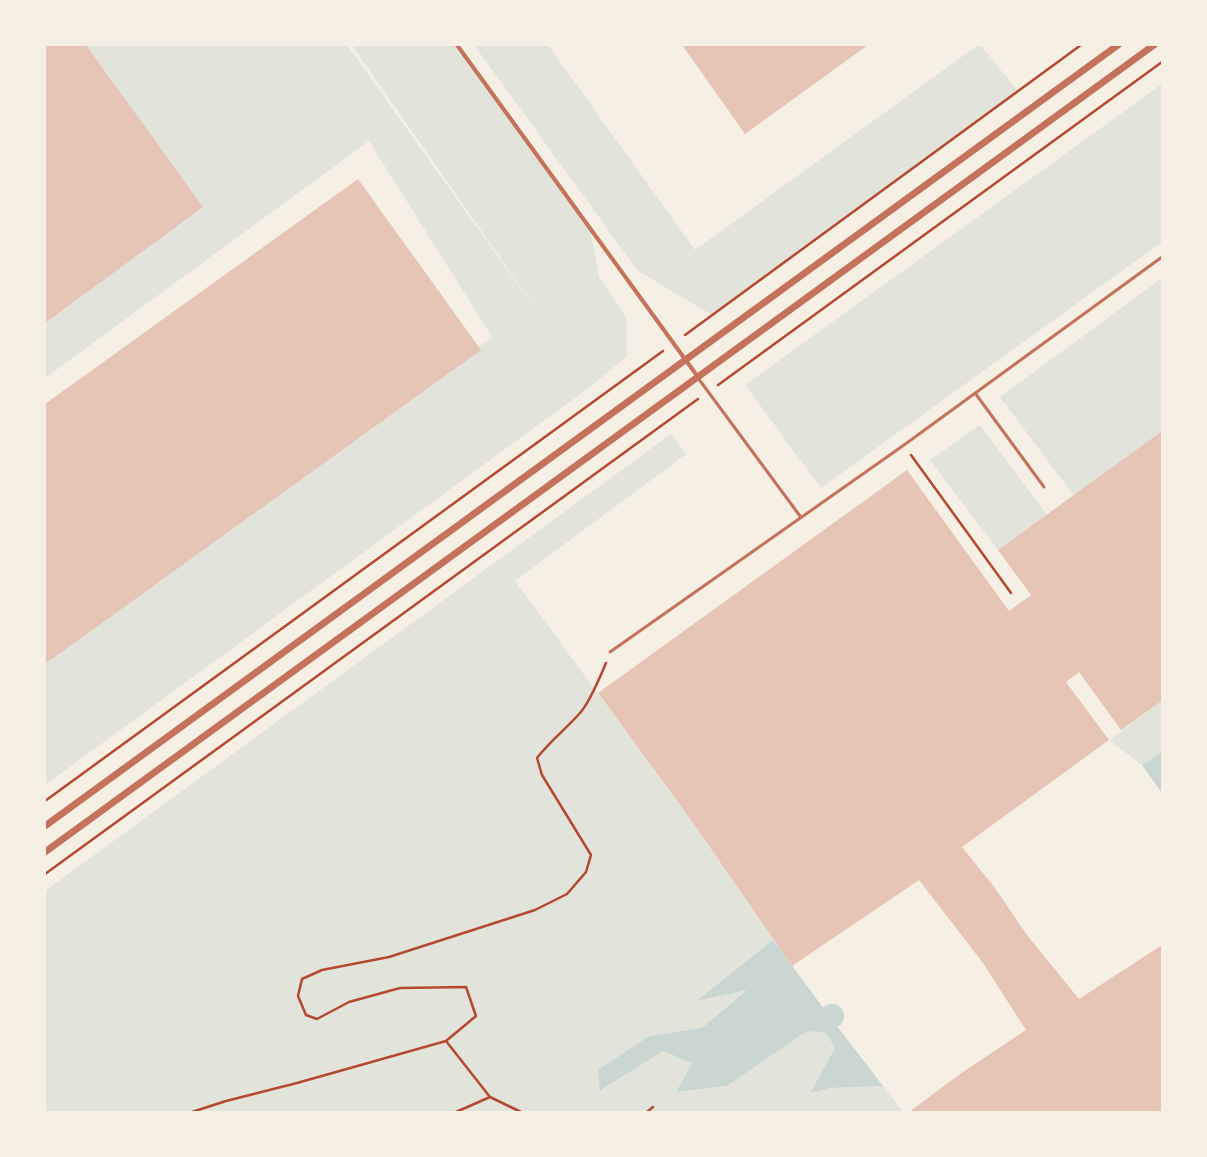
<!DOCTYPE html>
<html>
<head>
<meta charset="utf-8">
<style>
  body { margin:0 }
  #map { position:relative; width:1207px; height:1157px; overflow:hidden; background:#f6efe4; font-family:"Titillium Web",sans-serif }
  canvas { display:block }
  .frame { position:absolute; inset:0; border:46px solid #f6efe4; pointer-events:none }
</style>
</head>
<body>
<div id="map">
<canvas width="1207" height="1157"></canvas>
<div class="frame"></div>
</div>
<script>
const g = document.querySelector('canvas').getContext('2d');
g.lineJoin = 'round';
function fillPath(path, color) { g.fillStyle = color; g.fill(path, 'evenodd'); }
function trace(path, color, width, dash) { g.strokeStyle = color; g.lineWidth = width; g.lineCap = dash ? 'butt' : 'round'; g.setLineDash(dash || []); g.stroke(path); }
fillPath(new Path2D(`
  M86 45H347L551 331 352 45H457L590 229 599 277 626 317 627 356 590 387 45 785V663L492 337 369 141 45 378V323Z
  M474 45H548L695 250 978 45H981L1018 92 712 315 638 271Z
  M1162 84V242L821 488 745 385Z
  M1162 278V431L1074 496 1000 397Z
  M980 425 1047 515 998 550 930 460Z
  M671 434 686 454 515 581 691 820 792 966 773 940 697 1000 746 989 702 1028 649 1036 601 1091 663 1051 692 1063 676 1092 727 1086 807 1031 826 1033 835 1048 810 1092 830 1088 883 1086 903 1112H45V891Z
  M1162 701V752L1142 765 1109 740Z`), '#e2e4dc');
fillPath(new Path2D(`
  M1162 752V793L1142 765Z
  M773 940 830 1017 883 1086 830 1088 810 1093 835 1048 826 1033 807 1031 727 1086 676 1092 692 1063 663 1051 600 1091 598 1070 649 1036 702 1028 746 990 696 1001Z`), '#c9d6d2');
trace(new Path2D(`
  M830 1017 832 1016`), '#c9d6d2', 24);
fillPath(new Path2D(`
  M45 45H86L203 207 45 323Z
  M682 45H868L745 134Z
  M358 179 481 350 45 664V404Z
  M1162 431V701L1121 730 1079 672 1066 682 1109 740 962 847 995 888 1027 935 1079 999 1162 945V1112H909L960 1074 1026 1030 983 963 919 880 792 966 691 820 598 693 907 470 1009 611 1031 595 998 550Z`), '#e6c5b7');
trace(new Path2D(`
  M685 335 1081 45
  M718 385 1162 62
  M911 455 1011 593
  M45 801 663 351
  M45 874 698 399
  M446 1041 490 1097 521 1112
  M192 1112 226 1101 297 1083 446 1041 476 1016 466 987 400 988 349 1002 317 1019 306 1015 298 996 302 979 322 970 389 957 535 910 567 894 586 872 591 855 542 775 537 758C550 741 566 729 580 713 590 702 600 677 606 663
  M456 1112 490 1097
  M647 1112 653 1107`), '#b5482f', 2.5);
trace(new Path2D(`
  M698 378 800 516
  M975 393 1044 487
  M610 652 904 445 1162 257`), '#c5725c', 3);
trace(new Path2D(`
  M457 45 698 377`), '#c5725c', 4);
trace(new Path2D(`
  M45 826 1118 45
  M45 852 1154 45`), '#c5725c', 7);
</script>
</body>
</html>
